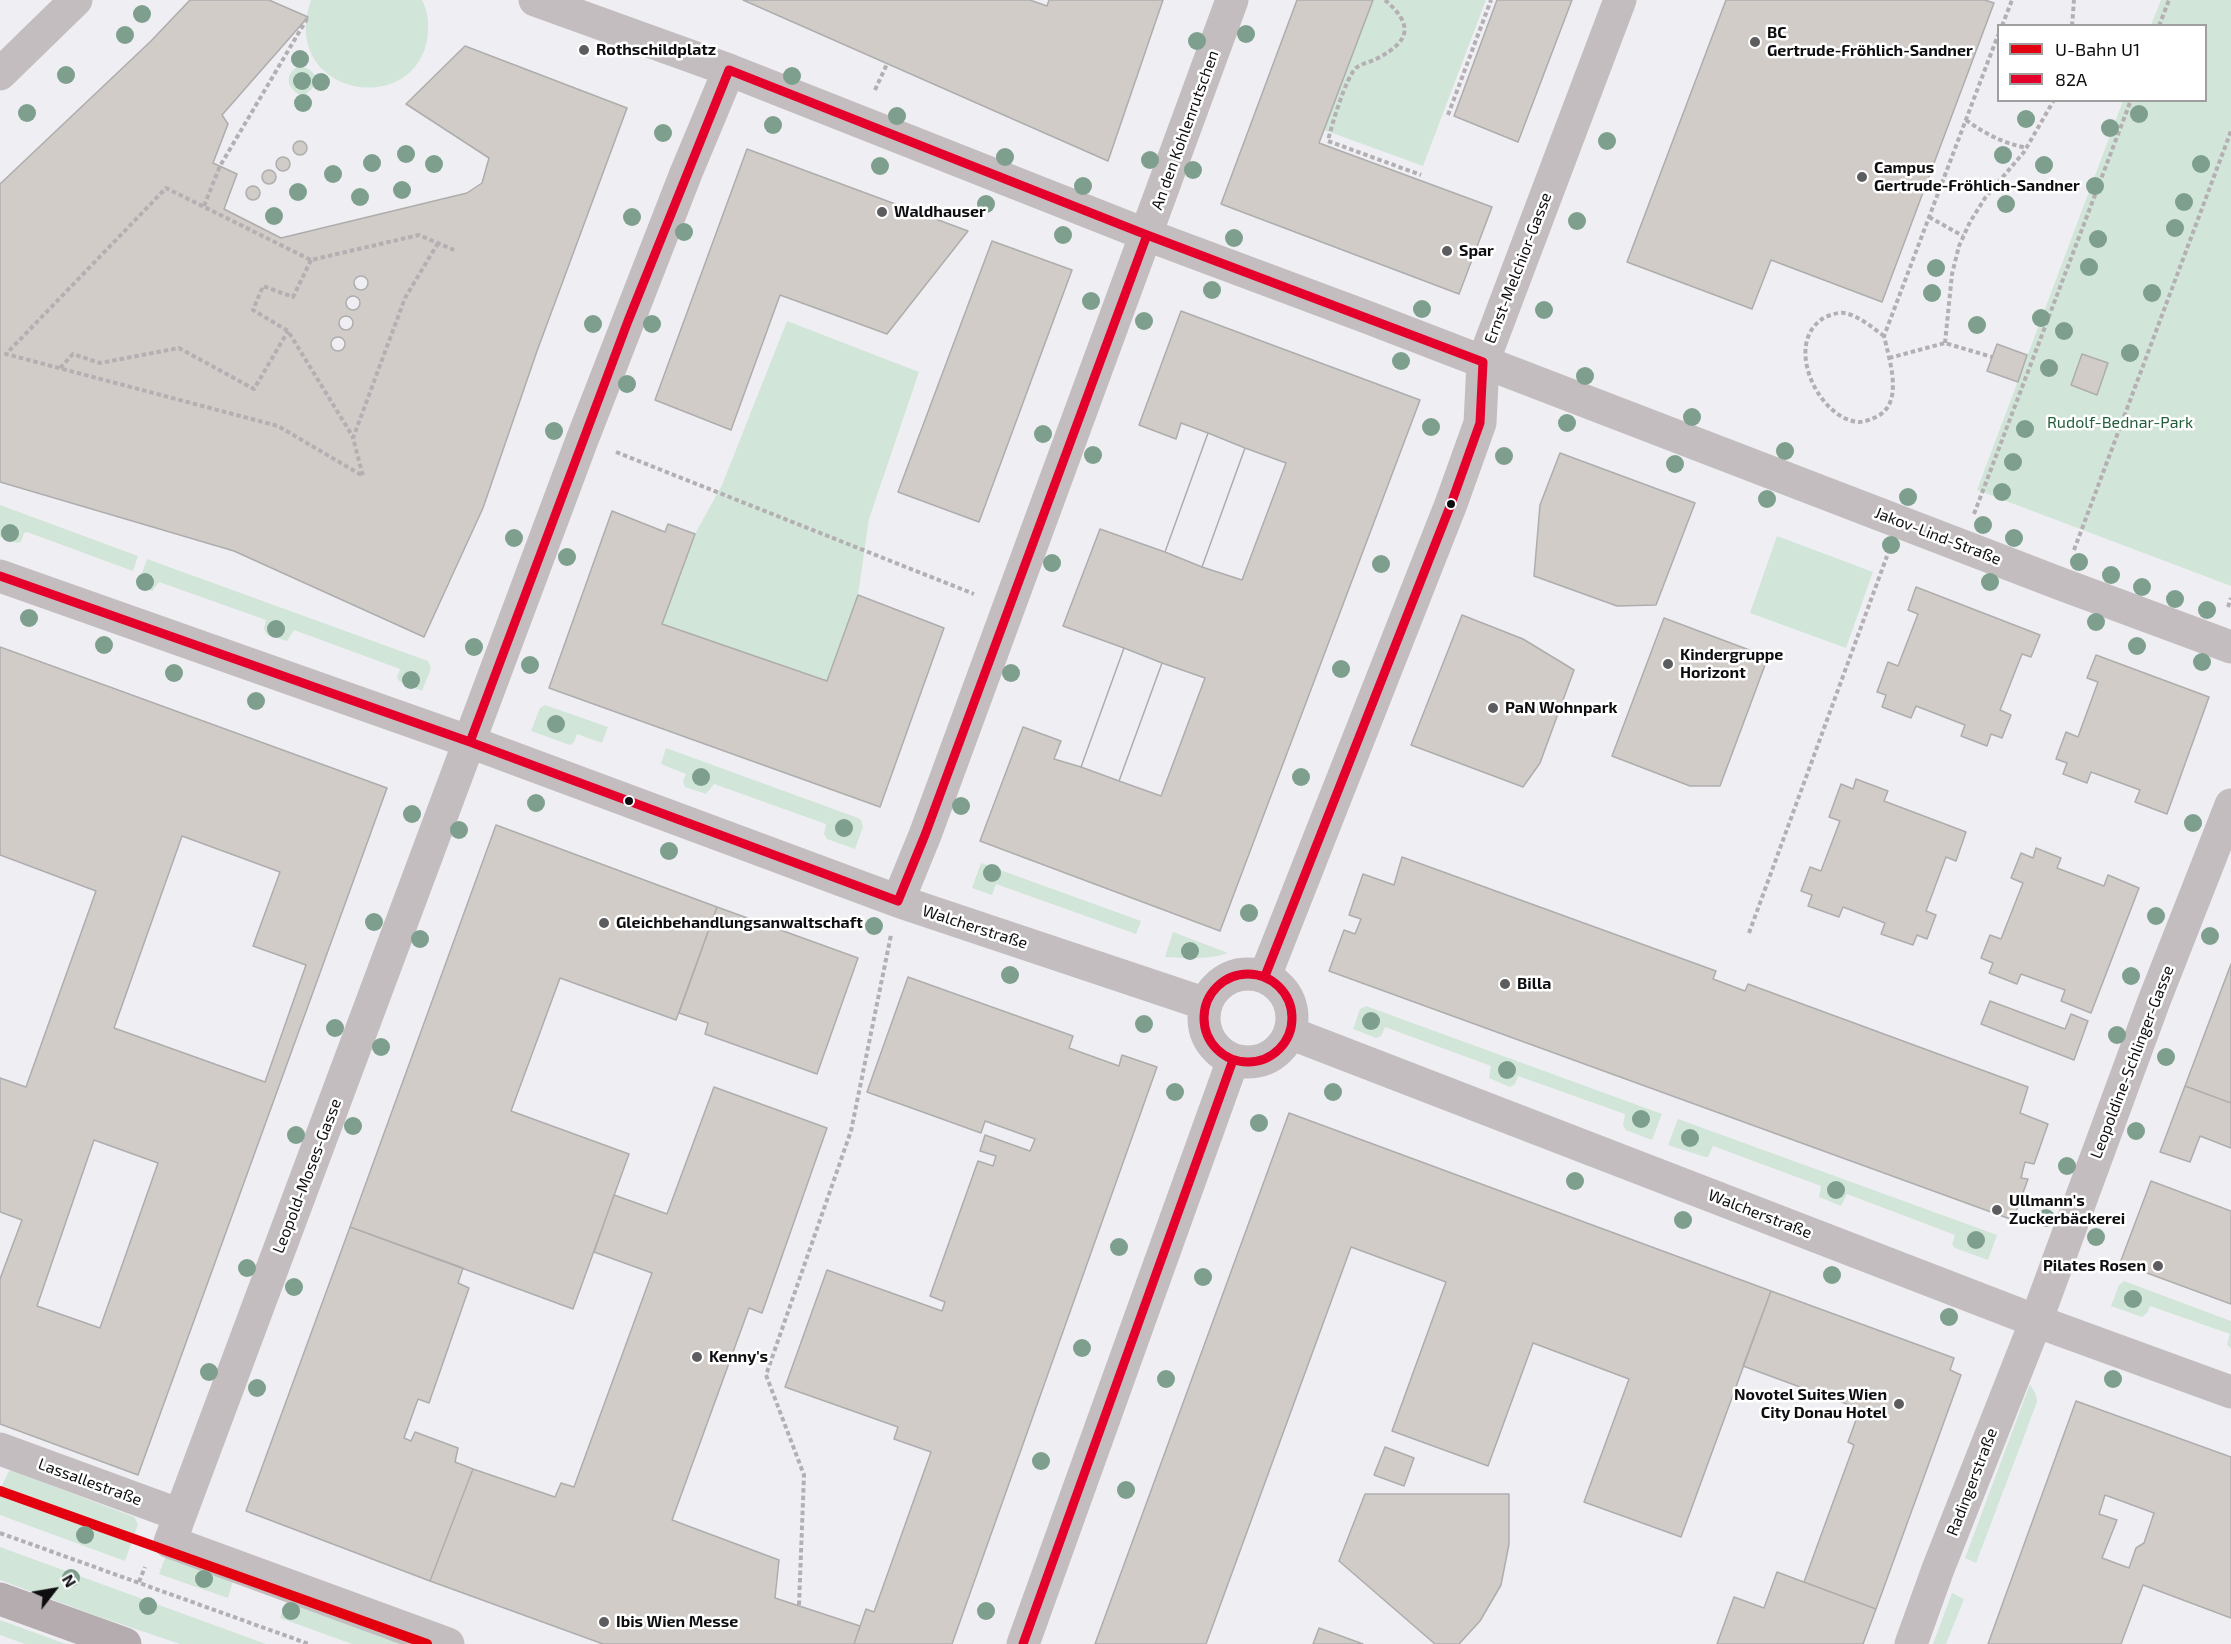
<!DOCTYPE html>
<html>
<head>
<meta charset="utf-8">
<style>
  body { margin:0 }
  #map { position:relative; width:2231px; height:1644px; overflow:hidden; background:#efeff3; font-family:"Exo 2",sans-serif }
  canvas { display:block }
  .legend { position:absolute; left:1997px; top:24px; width:210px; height:78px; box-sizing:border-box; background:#fff; border:2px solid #9f9fa0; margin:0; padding:8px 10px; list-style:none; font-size:18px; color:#0e0e11 }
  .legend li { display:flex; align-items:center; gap:12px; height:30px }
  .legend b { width:30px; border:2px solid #9f9fa0 }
  .north { position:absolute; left:24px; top:1560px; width:60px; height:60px; -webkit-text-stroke:4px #fff; paint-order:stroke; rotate:59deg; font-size:16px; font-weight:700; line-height:24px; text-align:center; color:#0e0e11 }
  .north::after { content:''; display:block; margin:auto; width:21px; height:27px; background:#0e0e11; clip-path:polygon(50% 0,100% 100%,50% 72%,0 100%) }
</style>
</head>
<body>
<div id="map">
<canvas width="2231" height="1644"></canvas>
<ul class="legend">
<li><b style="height:8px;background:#e3000f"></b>U-Bahn U1</li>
<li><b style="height:8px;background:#e4002b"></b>82A</li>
</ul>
<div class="north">N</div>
</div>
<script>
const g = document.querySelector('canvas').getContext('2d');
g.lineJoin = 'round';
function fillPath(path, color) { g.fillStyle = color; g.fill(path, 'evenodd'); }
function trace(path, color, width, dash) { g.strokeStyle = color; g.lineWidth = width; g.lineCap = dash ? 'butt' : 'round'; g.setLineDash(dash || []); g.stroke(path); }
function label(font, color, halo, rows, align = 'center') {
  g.font = font + ' "Exo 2",sans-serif'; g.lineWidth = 5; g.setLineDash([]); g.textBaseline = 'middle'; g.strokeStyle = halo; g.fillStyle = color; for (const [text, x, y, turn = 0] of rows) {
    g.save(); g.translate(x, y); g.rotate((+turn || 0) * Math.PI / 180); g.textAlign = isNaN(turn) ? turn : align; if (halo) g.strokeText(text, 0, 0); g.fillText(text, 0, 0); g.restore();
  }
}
fillPath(new Path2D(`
  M311 0H422C429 13 429 27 427 40 412 120 278 94 311 0Z
  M1373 0H1486L1423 166 1324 130Z
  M2161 0H2231V586L1977 490 2123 101 2206 100V26L2151 25Z
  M298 52 305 54 307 59 303 67 309 69 315 75 322 73 328 78C328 86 323 90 315 86L306 94 311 101 310 106 306 109 297 105 296 100 300 95C287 88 284 76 297 67L292 63C291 57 293 54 298 52Z
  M787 321 919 372 869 519 858 595 827 681 662 624 695 534 722 485Z
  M0 505 138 556 133 571 27 532 24 533 21 542 17 543 0 537Z
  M1777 536 1873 572 1846 648 1750 613Z
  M147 559 428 661 431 668 422 691 399 681 397 677 400 669 294 630 287 641 267 635 264 629 266 620 159 582 152 591 137 587Z
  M545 705 608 727 602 743 577 734 574 742 570 745 531 731 540 708Z
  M666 748 858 818 861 820 863 827 855 849 827 839 824 834 826 824 714 784 706 794 685 787 683 781 686 774 661 764Z
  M981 863 1141 921 1136 934 996 884 992 895 972 888Z
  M1173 932 1228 953C1208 960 1186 958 1165 957Z
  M1366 1006 1662 1114 1652 1140 1626 1130 1623 1125 1625 1114 1518 1076 1515 1084 1510 1087 1489 1078 1491 1066 1385 1027 1381 1036 1376 1038 1353 1029 1360 1009Z
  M1678 1119 1997 1235 1988 1260 1955 1248 1952 1244 1955 1235 1847 1194 1841 1206 1819 1197 1821 1186 1713 1146 1708 1157H1705L1668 1145Z
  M2124 1281 2231 1321V1349L2227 1344 2230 1334 2150 1306 2147 1313 2142 1317 2111 1306 2119 1285Z
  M2030 1384 2036 1395 2037 1402 1976 1563 1965 1558Z
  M9 1471H13L134 1517 138 1524 125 1561 0 1515V1489Z
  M0 1547 266 1644H180L97 1616 0 1580Z
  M167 1553 234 1577 228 1598 159 1574Z
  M1952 1593 1964 1599 1946 1644H1933Z
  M288 1596 420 1644H352L280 1618Z
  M0 1620 66 1644H25L0 1635Z`), '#d1e5d9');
const building = new Path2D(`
  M190 0H269L308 17 222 115 228 124 213 163 237 174 224 209 281 238 467 193 482 183 489 158 406 104 465 46 627 108 537 351 483 508 424 637 234 551 0 482V184L151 41Z
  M743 0H1030L1047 6 1049 0H1163L1108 161Z
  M1297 0H1373L1319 143 1492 207 1459 294 1221 204Z
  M1497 0H1572L1518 142 1454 116Z
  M1726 0H1985L1994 3 1882 302 1771 260 1752 309 1627 262Z
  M293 148a7 7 0 1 1 14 0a7 7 0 1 1-14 0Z
  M747 149 968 231 887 334 780 295 731 430 655 400Z
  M276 164a7 7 0 1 1 14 0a7 7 0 1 1-14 0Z
  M262 177a7 7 0 1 1 14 0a7 7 0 1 1-14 0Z
  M246 193a7 7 0 1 1 14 0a7 7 0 1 1-14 0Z
  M992 241 1072 270 979 522 898 492Z
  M354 283a7 7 0 1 1 14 0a7 7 0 1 1-14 0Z
  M346 303a7 7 0 1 1 14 0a7 7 0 1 1-14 0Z
  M1181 311 1420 400 1220 931 980 841 1023 727 1061 741 1054 759 1081 767 1124 648 1063 626 1100 529 1165 552 1208 433 1181 423 1176 439 1139 425Z
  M339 323a7 7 0 1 1 14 0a7 7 0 1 1-14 0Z
  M331 344a7 7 0 1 1 14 0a7 7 0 1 1-14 0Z
  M1997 344 2027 355 2018 382 1987 371Z
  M2082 354 2108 363 2097 395 2071 385Z
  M1208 433 1245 448 1202 567 1165 552Z
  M1245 448 1286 463 1242 580 1202 567Z
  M1560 453 1695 503 1656 605 1617 606 1534 576 1540 505Z
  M612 511 665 532 668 524 695 534 662 624 827 681 858 595 944 628 880 807 549 688Z
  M1916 587 2040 635 2031 657 2022 654 2000 710 2011 715 2002 738 1991 734 1987 746 1961 736 1965 725 1916 706 1911 718 1882 707 1886 695 1877 692 1888 662 1898 666 1918 614 1908 610Z
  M1462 615 1523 639 1574 670 1540 763 1523 787 1411 745Z
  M1664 618 1768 657 1720 786H1690L1612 756Z
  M0 647 387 788 138 1475 0 1424V1279L22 1220 0 1212V1078L26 1087 96 891 0 855ZM182 836 280 872 253 946 306 965 265 1082 114 1028ZM94 1140 158 1163 100 1328 37 1306Z
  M1124 648 1162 663 1119 781 1081 767Z
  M2096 655 2209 697 2167 814 2135 802 2140 790 2091 772 2087 783 2063 774 2067 763 2056 759 2066 732 2078 737 2098 682 2087 678Z
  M1162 663 1205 678 1161 796 1119 781Z
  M1856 779 1888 791 1884 801 1966 832 1956 861 1946 857 1926 911 1936 915 1927 939 1917 935 1913 945 1881 934 1885 923 1843 907 1839 917 1808 906 1812 895 1801 891 1810 867 1821 871 1840 821 1829 817 1841 784 1853 789Z
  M496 825 717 907 676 1020 560 978 511 1111 629 1154 573 1309 350 1227Z
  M2036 848 2061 858 2057 868 2104 886 2108 875 2139 888 2091 1013 2061 1001 2065 990 2021 974 2017 984 1989 973 1993 963 1981 958 1990 935 2001 939 2023 883 2011 878 2021 853 2033 858Z
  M1402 857 1716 971 1713 979 1745 991 1748 984 2028 1087 2020 1113 2048 1124 2034 1164 2025 1162 2021 1178 2028 1179 2013 1220 1329 971 1344 930 1355 934 1361 919 1349 915 1363 874 1394 885Z
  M717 907 858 958 817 1074 705 1034 708 1023 679 1013Z
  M2231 964V1103L2185 1086Z
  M908 977 1073 1036 1069 1048 1119 1066 1122 1055 1157 1067 952 1644H854L866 1609 874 1612 931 1452 894 1439 898 1427 785 1387 827 1270 942 1311 945 1302 930 1296 978 1161 993 1166 996 1156 980 1151 985 1135 1030 1151 1035 1139 985 1121 981 1133 867 1092Z
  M1990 1001 2065 1029 2071 1014 2088 1021 2074 1060 1981 1024Z
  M2185 1086 2231 1103V1148L2200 1136 2190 1162 2160 1152Z
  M714 1087 827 1128 762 1313 749 1308 672 1520 779 1560 775 1598 860 1626 854 1644H603L430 1581 473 1469 555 1497 561 1483 574 1487 652 1273 594 1252 614 1195 667 1214Z
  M1289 1113 1771 1291 1681 1537 1584 1502 1629 1379 1533 1343 1488 1466 1392 1431 1446 1282 1351 1247 1206 1644H1095Z
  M2151 1181 2231 1211V1304L2120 1263Z
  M350 1227 463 1268 458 1283 469 1288 429 1403 418 1399 404 1438 411 1441 415 1432 458 1448 455 1462 473 1469 430 1581 246 1511Z
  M1771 1291 1954 1358 1950 1370 1961 1375 1876 1609 1804 1582 1854 1445 1848 1442 1860 1409 1743 1366Z
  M2076 1401 2231 1457V1618L2143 1585 2121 1644H1988ZM2105 1495 2154 1513 2144 1543 2136 1548 2129 1568 2102 1558 2117 1520 2099 1514Z
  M1385 1447 1414 1458 1404 1486 1374 1475Z
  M1365 1494H1509V1544L1501 1585 1480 1621 1459 1644H1435L1339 1561Z
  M1777 1572 1876 1609 1863 1644H1717L1734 1597 1764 1608Z
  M1319 1628 1363 1644H1313Z`);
fillPath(building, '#d2ccc8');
trace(building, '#aeadae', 1.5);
trace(new Path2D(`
  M1385 0C1414 25 1410 41 1378 58 1371 62 1362 63 1356 68 1346 77 1331 127 1328 141L1421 175
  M2002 26 2012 0
  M2072 26 2074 0
  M2159 26 2169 0
  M875 90 887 64
  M1448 115 1491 0
  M1966 120C1985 134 2003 143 2027 148
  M204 206 220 166 308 17
  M1929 217 1963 236
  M438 243 405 298 353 438 363 476 278 426 6 354 166 188 311 260 419 235 454 250
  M311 260 293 297 263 286 253 310 288 331 353 437
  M1884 336C1873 328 1858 315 1844 313 1837 312 1827 316 1822 319 1783 346 1820 420 1859 422 1864 422 1872 419 1876 417 1905 404 1889 359 1884 336L1998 35
  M1945 343 1952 274 1959 246 1970 222 1985 198 2024 152 2054 100
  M1889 358 1945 343 1992 357
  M60 368 73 354 100 363 179 348 254 389 288 331
  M616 452 974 594
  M1974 514 2131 100
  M2074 550 2231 131
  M2228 607 2231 598
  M1749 933 1887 556
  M0 1533 309 1644
  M139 1582 145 1567
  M799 1605 804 1475 766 1375 851 1131 891 935`), '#b4afb2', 4, [4.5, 3]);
trace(new Path2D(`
  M535 0 729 70 1147 235 1364 316 2061 584 2231 647
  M0 74 76 0
  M0 576 470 742 898 901 1206 1004
  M898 901 925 835 1232 0
  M1204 1018a44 44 0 1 1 88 0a44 44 0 1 1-88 0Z
  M1265 976 1451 504 1480 423 1483 362 1620 0
  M1290 1033 2036 1321 2231 1392
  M0 1449 180 1515
  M448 1644 170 1542 582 440 686 173 729 70
  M1023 1644 1233 1060
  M1911 1644 1938 1569 2036 1321 2154 1001 2231 805`), '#c3bdbf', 33);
trace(new Path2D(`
  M0 1599 125 1644`), '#b4acaf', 33);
trace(new Path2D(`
  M0 576 470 742 898 901 925 835 1147 235
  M470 742 628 321 729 70 1147 235 1483 362
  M1204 1018a44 44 0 1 1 88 0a44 44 0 1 1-88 0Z
  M1265 976 1451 504 1480 423 1483 362
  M1023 1644 1233 1060`), '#e4002b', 9);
trace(new Path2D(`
  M0 1491 427 1644`), '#e3000f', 10);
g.fillStyle = '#7e9f8d';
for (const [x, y] of [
  [142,14],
  [1246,34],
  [125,35],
  [1197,41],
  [300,59],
  [66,75],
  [792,76],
  [302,81],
  [321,82],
  [303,103],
  [27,113],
  [2139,114],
  [897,116],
  [2026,119],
  [773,125],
  [2110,128],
  [663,133],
  [1607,141],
  [406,154],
  [2003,155],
  [1005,157],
  [1150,160],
  [372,163],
  [434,164],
  [2201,164],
  [2044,165],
  [880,166],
  [1193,170],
  [333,174],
  [1083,186],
  [2095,186],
  [402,190],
  [298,192],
  [360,197],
  [2184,202],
  [986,204],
  [2006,204],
  [274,216],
  [632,217],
  [1577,221],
  [2175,228],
  [684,232],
  [1063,235],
  [1234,238],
  [2098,239],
  [2089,267],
  [1936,268],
  [1212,290],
  [1932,293],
  [2152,293],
  [1091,301],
  [1422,309],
  [1544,310],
  [2041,318],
  [1144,321],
  [593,324],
  [652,324],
  [1977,325],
  [2064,331],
  [2130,353],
  [1401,361],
  [2049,368],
  [1585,376],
  [627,384],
  [1692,417],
  [1567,423],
  [1431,427],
  [2025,429],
  [554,431],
  [1043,434],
  [1785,451],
  [1093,455],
  [1504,456],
  [2013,462],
  [1675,464],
  [2002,492],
  [1908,497],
  [1767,499],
  [1983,525],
  [10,533],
  [514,538],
  [2014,538],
  [1891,545],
  [567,557],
  [2079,562],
  [1052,563],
  [1381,564],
  [2111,575],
  [145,582],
  [1990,582],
  [2142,587],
  [2175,599],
  [2207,610],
  [29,618],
  [2096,622],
  [276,629],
  [104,645],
  [2137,646],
  [474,647],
  [2202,662],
  [530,665],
  [1341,669],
  [174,673],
  [1011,673],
  [411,680],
  [256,701],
  [556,724],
  [701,777],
  [1301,777],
  [536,803],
  [961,806],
  [412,814],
  [2193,823],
  [844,828],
  [459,830],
  [669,851],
  [992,873],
  [1249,913],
  [2156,916],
  [374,922],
  [874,926],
  [2210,936],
  [420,939],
  [1190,951],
  [1010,975],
  [2131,976],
  [1371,1021],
  [1144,1024],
  [335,1028],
  [2117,1035],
  [381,1047],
  [2166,1057],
  [1507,1070],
  [1175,1092],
  [1333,1092],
  [1641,1119],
  [1259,1123],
  [353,1126],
  [2136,1131],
  [296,1135],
  [1690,1138],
  [2067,1166],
  [1575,1181],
  [1836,1190],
  [2046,1218],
  [1683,1220],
  [2096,1237],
  [1976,1240],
  [1119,1247],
  [247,1268],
  [1832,1275],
  [1203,1277],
  [294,1287],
  [2133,1299],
  [1949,1317],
  [1082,1348],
  [209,1372],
  [1166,1379],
  [2113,1379],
  [257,1388],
  [1041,1461],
  [1126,1490],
  [85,1535],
  [71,1578],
  [204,1579],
  [148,1606],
  [291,1611],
  [986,1611]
]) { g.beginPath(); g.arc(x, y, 9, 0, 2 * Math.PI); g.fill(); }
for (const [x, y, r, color] of [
  [1755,42,6,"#5d5d60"],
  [584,50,6,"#5d5d60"],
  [1862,177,6,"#5d5d60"],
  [882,212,6,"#5d5d60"],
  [1447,251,6,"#5d5d60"],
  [1451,504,5,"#0e0e11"],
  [1668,664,6,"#5d5d60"],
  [1493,708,6,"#5d5d60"],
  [629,801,5,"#0e0e11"],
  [604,923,6,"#5d5d60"],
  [1505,984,6,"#5d5d60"],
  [1997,1210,6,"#5d5d60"],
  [2158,1266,6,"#5d5d60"],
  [697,1357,6,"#5d5d60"],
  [1899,1404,6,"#5d5d60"],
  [604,1622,6,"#5d5d60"]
]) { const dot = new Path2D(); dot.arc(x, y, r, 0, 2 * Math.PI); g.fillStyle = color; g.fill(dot); trace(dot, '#fff', 2); }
label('bold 16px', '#0e0e11', '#fff', [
  ["BC",1767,33],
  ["Gertrude-Fröhlich-Sandner",1767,51],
  ["Rothschildplatz",596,50],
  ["Campus",1874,168],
  ["Gertrude-Fröhlich-Sandner",1874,186],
  ["Waldhauser",894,212],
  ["Spar",1459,251],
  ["Kindergruppe",1680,655],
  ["Horizont",1680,673],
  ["PaN Wohnpark",1505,708],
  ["Gleichbehandlungsanwaltschaft",616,923],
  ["Billa",1517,984],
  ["Ullmann's",2009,1201],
  ["Zuckerbäckerei",2009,1219],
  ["Pilates Rosen",2146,1266,"right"],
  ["Kenny's",709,1357],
  ["Novotel Suites Wien",1887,1395,"right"],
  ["City Donau Hotel",1887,1413,"right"],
  ["Ibis Wien Messe",616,1622]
], 'left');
label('16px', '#0e0e11', '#fff', [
  ["An den Kohlenrutschen",1185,130,-70],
  ["Ernst-Melchior-Gasse",1518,268,-69],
  ["Jakov-Lind-Straße",1938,536,21],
  ["Walcherstraße",975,927,18],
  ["Leopoldine-Schlinger-Gasse",2132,1062,-69],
  ["Leopold-Moses-Gasse",307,1176,-69],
  ["Walcherstraße",1760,1214,21],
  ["Lassallestraße",90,1482,20],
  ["Radingerstraße",1972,1482,-69]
]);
label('16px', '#225e39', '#fff', [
  ["Rudolf-Bednar-Park",2120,423]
]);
</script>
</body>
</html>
